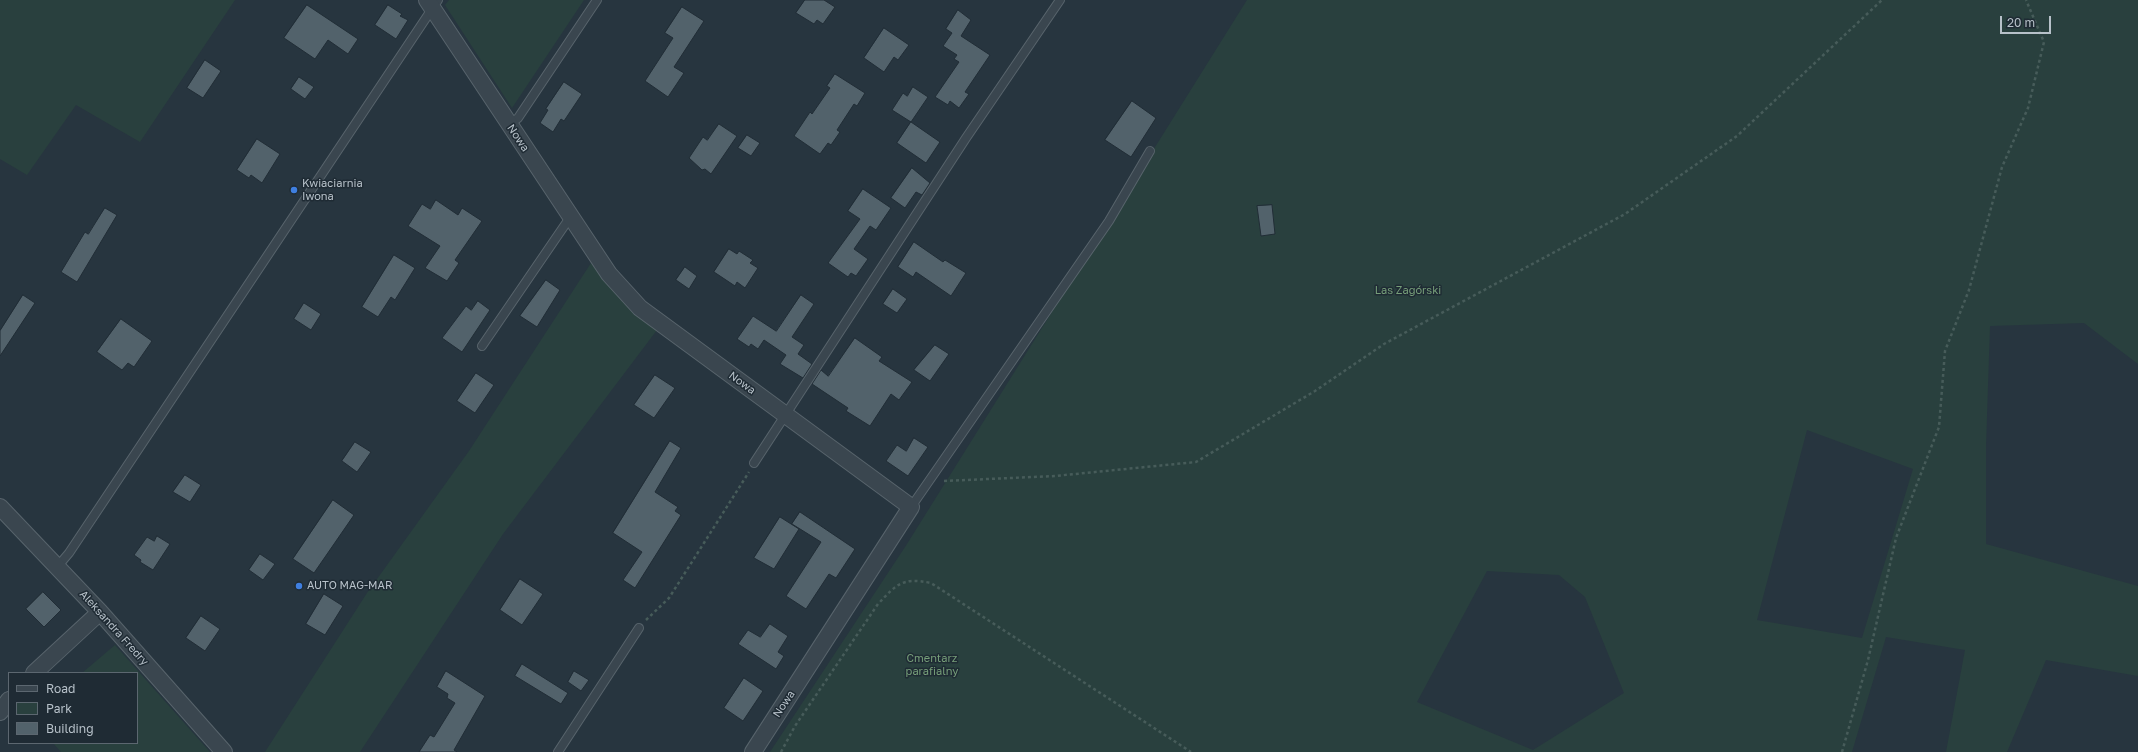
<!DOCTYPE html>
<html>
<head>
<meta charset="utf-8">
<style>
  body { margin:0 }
  #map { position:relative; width:2138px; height:752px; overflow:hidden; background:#27353f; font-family:"Golos Text",sans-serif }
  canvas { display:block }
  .legend { position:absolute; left:8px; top:672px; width:130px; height:72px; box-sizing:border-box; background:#1f2b34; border:1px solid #5c6770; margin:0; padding:5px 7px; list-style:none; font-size:12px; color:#b7c1c9 }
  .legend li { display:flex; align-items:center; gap:8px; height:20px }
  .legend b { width:20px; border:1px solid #5c6770 }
  .scale { position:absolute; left:2000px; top:16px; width:51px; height:18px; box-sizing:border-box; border:2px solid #b7c1c9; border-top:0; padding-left:5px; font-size:12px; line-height:14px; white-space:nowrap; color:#b7c1c9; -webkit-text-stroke:3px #1f2b34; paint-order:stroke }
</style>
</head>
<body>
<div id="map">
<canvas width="2138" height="752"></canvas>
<ul class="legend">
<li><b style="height:5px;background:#3a464f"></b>Road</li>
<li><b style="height:11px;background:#29403e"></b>Park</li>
<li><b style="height:11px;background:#52626b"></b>Building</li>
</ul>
<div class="scale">20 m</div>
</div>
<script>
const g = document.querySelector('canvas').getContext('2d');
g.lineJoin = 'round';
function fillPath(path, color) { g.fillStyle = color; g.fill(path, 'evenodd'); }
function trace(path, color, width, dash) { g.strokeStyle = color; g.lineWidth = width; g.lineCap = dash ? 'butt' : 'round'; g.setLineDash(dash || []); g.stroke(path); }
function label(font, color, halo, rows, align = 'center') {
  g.font = font + ' "Golos Text",sans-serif'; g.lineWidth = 3; g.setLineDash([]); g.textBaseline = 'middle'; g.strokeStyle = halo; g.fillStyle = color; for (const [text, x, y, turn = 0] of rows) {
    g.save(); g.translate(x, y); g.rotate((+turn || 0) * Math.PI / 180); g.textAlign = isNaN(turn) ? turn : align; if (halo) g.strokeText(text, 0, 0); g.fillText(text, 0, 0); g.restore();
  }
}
fillPath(new Path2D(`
  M0 0H235L140 142 76 105 27 175 0 159Z
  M449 0H584L512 108 445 5Z
  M1247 0H2138V364L2084 323 1990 326 1986 446V544L2138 586V676L2046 660 2007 752H1946L1965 650 1886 637 1852 752H770L907 544ZM1807 430 1913 469 1862 638 1757 620ZM1487 571 1559 575 1585 597 1624 693 1533 750 1417 702Z
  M591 263 633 309 657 330 503 534 360 752H265L367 593 469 451Z
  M115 645 210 752H61L53 743H137V673H82Z`), '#29403e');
const building = new Path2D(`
  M805 0H824L835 7 823 24 817 20 814 24 796 13Z
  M307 5 358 39 348 54 328 40 315 59 284 38Z
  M388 5 402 14 400 16 408 20 396 39 375 25Z
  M682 7 704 21 674 67 684 73 668 97 645 81 673 38 665 33Z
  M958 10 971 20 961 36 990 55 965 92 969 94 959 108 950 101 948 105 935 97 959 62 954 59 957 55 943 46 952 33 946 29Z
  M884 28 909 45 898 60 894 57 884 72 864 58Z
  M205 60 221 71 203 98 187 88Z
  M835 74 865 93 857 106 854 104 837 130 840 132 831 145 828 143 820 154 794 136 810 112 812 114 830 88 827 86Z
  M299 77 314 87 305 99 291 89Z
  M564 82 582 94 564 121 561 119 553 132 540 123 548 110 546 109Z
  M913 87 928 97 911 122 892 110 903 93 907 96Z
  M1132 101 1156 118 1131 157 1105 140Z
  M911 122 940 142 926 163 897 143Z
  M719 124 737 136 711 174 705 169 702 170 689 158 703 137 707 140Z
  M747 135 760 143 751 156 738 148Z
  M257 139 280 154 262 183 251 175 249 178 237 170Z
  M912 168 930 183 922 195 916 192 905 208 891 198Z
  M863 189 891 208 876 230 870 226 854 249 868 259 856 276 851 273 848 277 828 263 860 219 848 211Z
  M436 200 458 215 462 208 482 221 455 260 459 263 447 281 425 268 440 246 408 226 422 204 430 209Z
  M1272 205 1275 234 1261 236 1257 206Z
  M105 208 117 215 77 282 61 272 85 232 88 234Z
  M914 242 943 262 945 260 966 273 951 296 916 272 913 277 898 267Z
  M729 249 737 254 739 251 753 260 750 263 758 268 745 288 737 282 735 286 714 272Z
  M394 255 415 268 395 300 391 297 378 317 362 307Z
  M685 267 697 276 689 289 676 280Z
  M546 280 560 290 537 327 520 316Z
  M893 289 907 299 897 313 883 304Z
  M23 295 35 303 0 356V331Z
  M801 295 814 304 792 337 804 345 798 354 812 364 803 378 780 364 786 355 764 340 758 349 751 344 749 347 737 339 753 316 776 331Z
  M478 301 490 310 462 352 442 338 466 306 471 310Z
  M304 303 321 314 311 330 294 319Z
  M121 319 152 341 134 367 128 363 122 370 97 352Z
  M855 338 882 357 879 361 912 382 899 400 891 394 870 426 846 411 848 408 812 384 821 370 828 376Z
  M935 345 949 354 930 381 914 370Z
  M476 373 494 385 475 413 457 401Z
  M655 375 675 388 654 418 634 405Z
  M914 438 928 447 908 476 886 461 897 445 906 451Z
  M670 441 681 448 655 492 678 507 675 511 681 515 635 588 623 580 642 552 613 533Z
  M355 442 371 452 357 472 342 461Z
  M185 475 201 485 190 502 173 492Z
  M333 500 354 515 314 573 293 559Z
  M800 512 855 549 836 578 829 574 806 609 786 596 821 542 792 524Z
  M780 517 799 529 774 569 754 558Z
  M157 536 170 544 153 570 140 562 141 560 134 555 147 537 154 541Z
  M260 554 275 564 263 580 249 570Z
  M520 579 543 594 522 625 500 610Z
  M43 592 61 610 44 627 26 609Z
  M324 594 343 606 325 635 306 624Z
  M201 616 220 629 205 651 186 638Z
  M770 624 788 636 778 652 784 656 776 669 738 644 748 630 760 637Z
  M522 664 568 693 561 704 515 676Z
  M446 671 485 696 454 750 457 752H419L430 735 434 737 455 703 447 698 448 694 437 687Z
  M574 671 589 680 581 691 568 682Z
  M744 678 763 691 743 721 724 708Z`);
fillPath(building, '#52626b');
trace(building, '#212d36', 1);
const service = new Path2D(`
  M510 124 518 118 597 0
  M482 346 571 216
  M754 463 966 138 1060 0
  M911 507 1109 221 1150 151
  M58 566 69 553 438 0
  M558 752 639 628`);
const minor = new Path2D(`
  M427 0 609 274 640 308 911 507 753 752
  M0 507 100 612 224 752
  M34 673 100 612
  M0 712 9 700`);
trace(service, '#58646c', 10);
trace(minor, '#58646c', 18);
trace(new Path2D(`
  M944 481 1055 476 1196 462 1315 391 1384 344 1625 214 1737 136 1882 0
  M646 620 669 598 749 472
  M781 752 795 726 878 604C897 584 902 577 931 583L1191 752
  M1842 752 1868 660 1896 538 1939 427 1945 351 1969 290 2002 167 2028 108 2044 42 2026 0`), '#475c5a', 2.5, [3, 3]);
trace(service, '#3a464f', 8);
trace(minor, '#3a464f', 16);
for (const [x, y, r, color] of [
  [294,190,4,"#3f7fe0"],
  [299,586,4,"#3f7fe0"]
]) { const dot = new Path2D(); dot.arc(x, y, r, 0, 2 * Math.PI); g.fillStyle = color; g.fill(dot); trace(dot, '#1f2b34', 1.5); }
label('11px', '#b7c1c9', '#1f2b34', [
  ["Nowa",518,138,56],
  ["Nowa",742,383,36],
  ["Aleksandra Fredry",114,628,48],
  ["Nowa",784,704,-57]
]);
label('11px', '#b7c1c9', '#1f2b34', [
  ["Kwiaciarnia",302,184],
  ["Iwona",302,197],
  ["AUTO MAG-MAR",307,586]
], 'left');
label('11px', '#769e79', '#1f2b34', [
  ["Las Zagórski",1408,291],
  ["Cmentarz",932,659],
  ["parafialny",932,672]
]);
</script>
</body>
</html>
